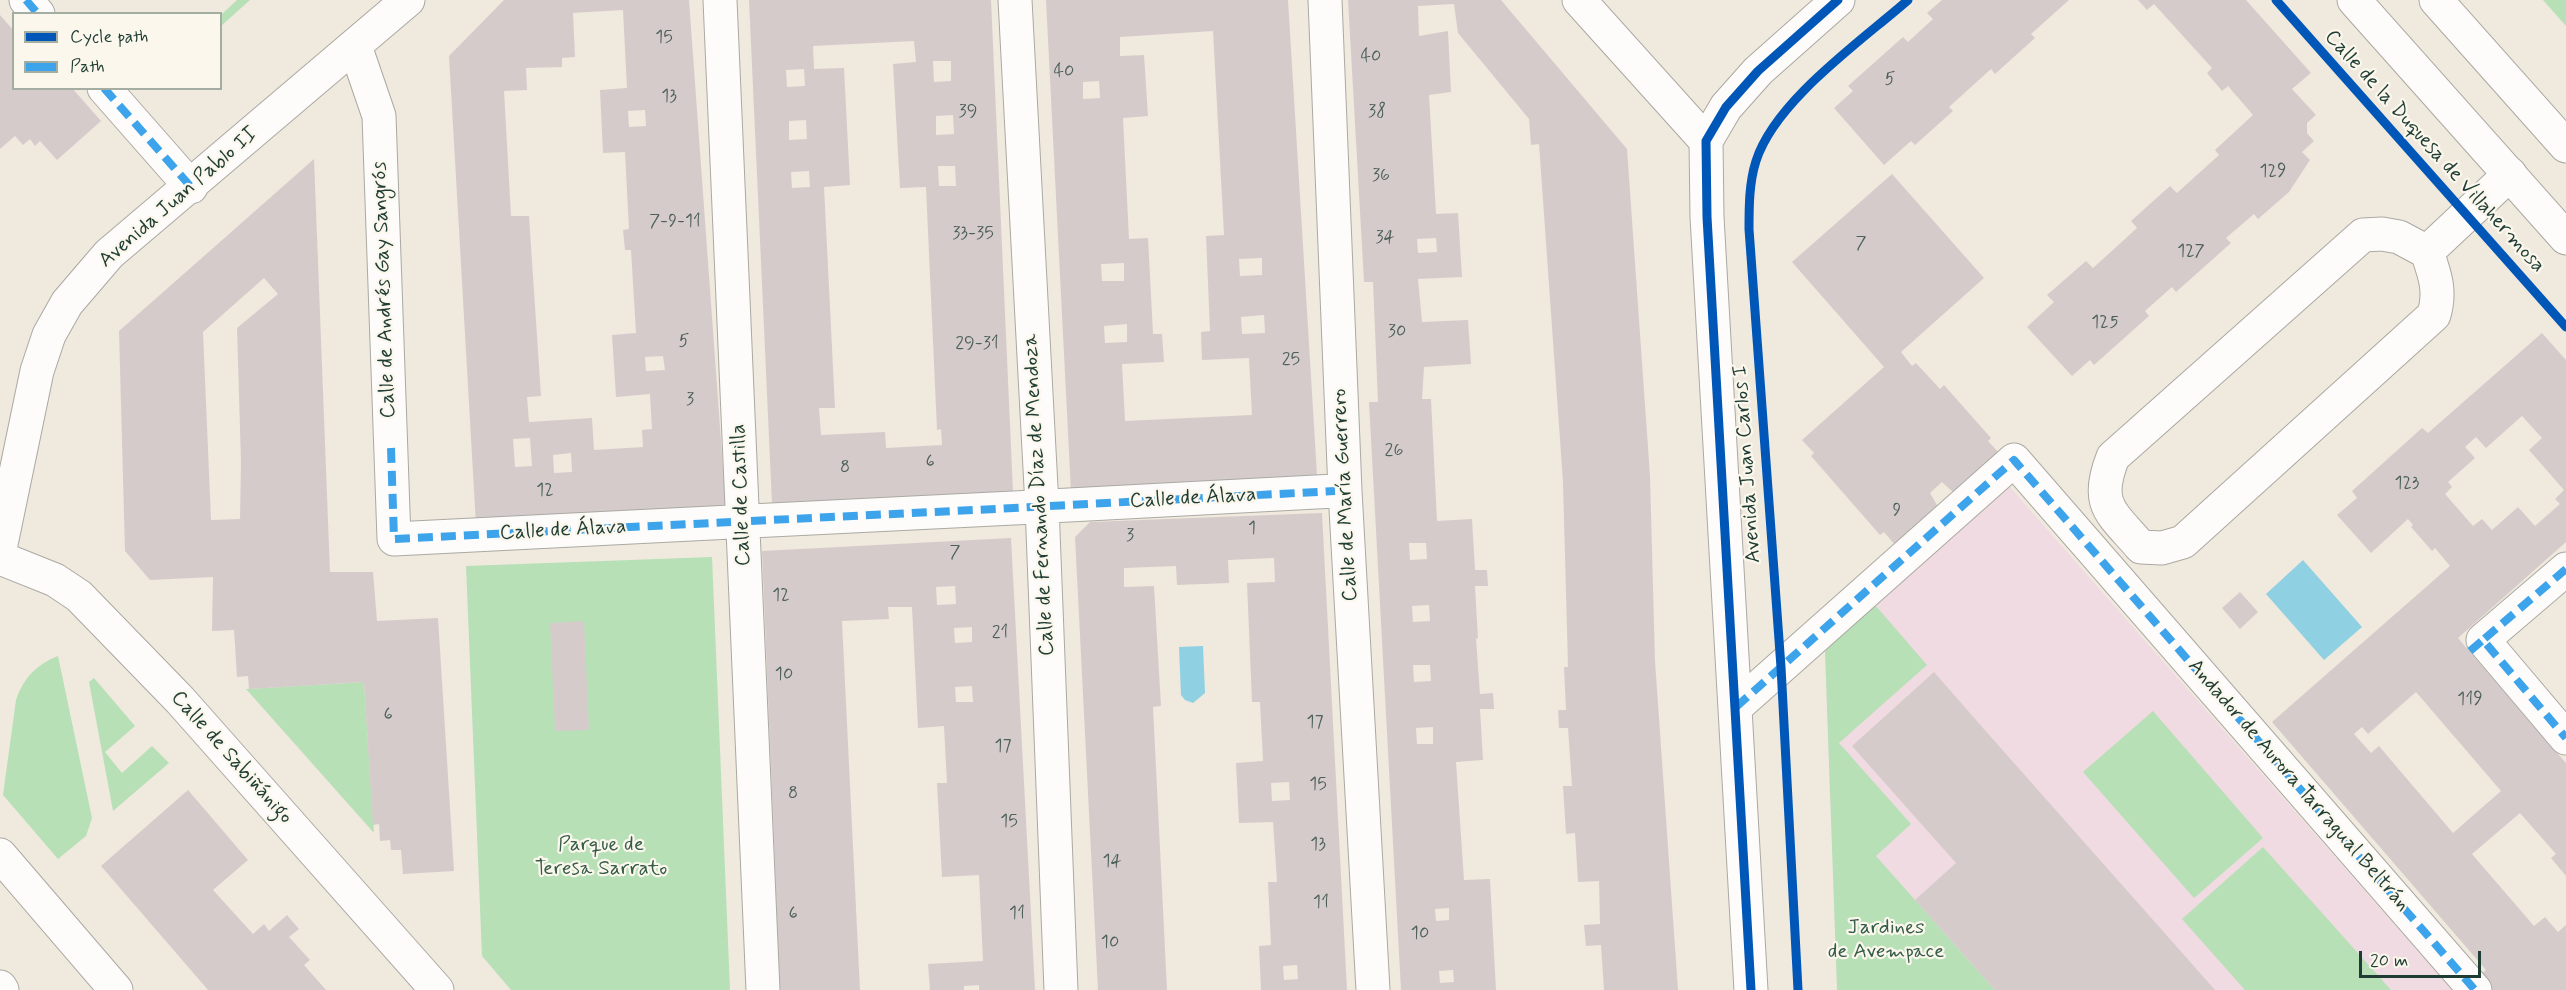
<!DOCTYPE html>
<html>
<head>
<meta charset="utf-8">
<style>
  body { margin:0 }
  #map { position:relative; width:2566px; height:990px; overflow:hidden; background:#f0e9de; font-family:Mynerve,sans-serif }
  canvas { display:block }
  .legend { position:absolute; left:12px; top:12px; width:210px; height:78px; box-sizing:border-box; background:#fbf7ec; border:2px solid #a3ada2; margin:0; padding:8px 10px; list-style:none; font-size:18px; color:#1f3d34 }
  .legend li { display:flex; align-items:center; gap:12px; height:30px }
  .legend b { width:30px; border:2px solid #a3ada2 }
  .scale { position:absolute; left:2359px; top:951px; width:122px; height:27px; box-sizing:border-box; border:3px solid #1f3d34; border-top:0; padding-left:8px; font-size:18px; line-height:21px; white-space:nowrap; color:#1f3d34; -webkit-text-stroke:4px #fbf7ec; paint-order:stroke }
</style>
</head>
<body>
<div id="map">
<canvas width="2566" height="990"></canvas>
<ul class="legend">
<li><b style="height:8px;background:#0057b8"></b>Cycle path</li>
<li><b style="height:8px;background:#3da4eb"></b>Path</li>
</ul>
<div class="scale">20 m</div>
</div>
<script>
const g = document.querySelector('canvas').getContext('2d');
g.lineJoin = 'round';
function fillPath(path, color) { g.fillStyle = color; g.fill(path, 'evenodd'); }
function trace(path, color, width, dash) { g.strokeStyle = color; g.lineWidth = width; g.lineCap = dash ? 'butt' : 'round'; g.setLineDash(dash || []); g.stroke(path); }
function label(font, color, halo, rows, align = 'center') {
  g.font = font + ' Mynerve,sans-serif'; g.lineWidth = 4.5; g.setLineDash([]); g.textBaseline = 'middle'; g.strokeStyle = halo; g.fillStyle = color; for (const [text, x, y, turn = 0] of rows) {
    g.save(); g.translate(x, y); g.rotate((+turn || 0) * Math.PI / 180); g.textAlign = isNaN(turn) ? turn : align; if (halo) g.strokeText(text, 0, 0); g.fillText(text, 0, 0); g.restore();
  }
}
fillPath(new Path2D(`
  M2009 486 2118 610 2452 990H1995L1895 878 1830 804 1825 649Z`), '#f0dbe2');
fillPath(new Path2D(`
  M237 0H250L221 26V15Z
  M2543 0H2566V26Z
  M712 557 730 990H511L482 956 466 566Z
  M1875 605 1927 665 1839 743 1911 824 1876 856 1995 990H1837L1825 649Z
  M58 656 92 818 86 836 58 859 3 795 16 700C23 678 37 664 58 656Z
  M94 678 135 726 105 752 122 773 152 746 169 763 113 811 89 682Z
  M364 682 374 833 246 689Z
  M2153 711 2263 838 2194 898 2083 772Z
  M2263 847 2391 990H2245L2182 919Z`), '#b7e0b7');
fillPath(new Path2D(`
  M2303 560 2362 627 2324 660 2266 594Z
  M1203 646 1205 693 1193 703 1185 700 1181 695 1179 647Z`), '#8fd0e2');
fillPath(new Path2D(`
  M504 0H689L726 510 476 525 449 56ZM623 10 627 88 600 90 603 153 625 152 629 229 623 230 625 250H631L636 333 612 335 616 397 650 394 652 429 642 430 643 447 594 450 592 418 529 422 527 397 541 396 529 216H511L504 91 527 90 526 68 562 67V58L575 57 573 13ZM645 110 646 126 629 127 628 111ZM663 356 665 370 646 371 645 357ZM530 438 532 466 515 467 513 439ZM571 453 572 472 554 473 553 455Z
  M749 0H991L1013 492 772 503ZM914 41 916 62 893 64 900 188 926 187 937 430 941 429 942 445 886 448 885 432 821 435 819 408H835L824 187 850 185 844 68 814 69 813 46ZM933 61H951V81L934 82ZM804 69 805 86 787 87 786 70ZM953 115 954 134 936 135V116ZM806 120 807 139 789 140V121ZM938 166H955L956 186H939ZM809 171 810 187 792 188 791 172Z
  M1046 0H1288L1317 475 1071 492ZM1213 31 1224 235 1206 236 1210 331 1201 332 1202 360 1249 358 1252 415 1125 421 1122 364 1164 362 1162 334H1153L1148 238 1129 239 1123 118 1148 116 1144 55 1120 56V37ZM1099 81 1100 98 1083 99V82ZM1262 258V275L1240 276 1239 259ZM1124 263V281H1102L1101 264ZM1264 315 1265 333 1242 334 1241 317ZM1127 324V342L1105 343 1104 326Z
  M1348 0H1501L1627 149 1650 476 1655 661 1678 990H1604L1601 945 1586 946 1584 925 1600 924 1599 881 1578 882 1575 833 1566 834 1563 786H1572L1568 728H1559L1558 710H1566L1564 667H1568L1563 482 1539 144 1531 145 1529 119 1458 33 1454 4 1418 6 1419 36 1448 31 1451 92 1429 95 1436 214 1458 213 1462 277 1418 279 1422 322 1468 320 1471 364 1424 367 1422 399H1431L1437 521 1472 519 1475 570H1487L1488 586H1475L1478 639 1476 638 1480 694 1493 693 1494 709H1480L1483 760 1456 762 1464 880 1490 879 1496 990H1401L1369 402H1378L1373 282H1364ZM1436 238 1437 252 1418 253 1417 239ZM1409 543H1426L1427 559 1410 560ZM1429 605 1430 621 1413 622 1412 606ZM1413 665H1430L1431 681 1414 682ZM1433 727V744H1417L1416 728ZM1449 908V920L1436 921 1435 909ZM1453 970 1454 982 1440 983 1439 971Z
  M1942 0H2069L2031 34 2035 38 1995 74 1991 69 1949 107 1953 111 1915 145 1911 141 1884 165 1834 108 1853 91 1848 86 1903 37 1908 42 1933 19 1927 13Z
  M2138 0H2246L2311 73 2292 89 2316 115 2307 123V133L2314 141 2302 152 2310 160 2289 192 2258 219 2254 214 2226 238 2231 243 2176 292 2172 287 2145 311 2149 316 2094 365 2090 360 2072 376 2027 327 2054 302 2047 295 2086 261 2093 268 2137 228 2131 221 2170 186 2177 193 2219 155 2215 150 2253 115 2228 86 2222 91 2207 73 2212 68 2154 4 2147 10Z
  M0 15 14 31V88H72L101 121 57 160 40 141 35 146 30 139 23 145 15 136 0 149Z
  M314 159 330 572H373L377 621 438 618 454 871 403 874 401 850H391L390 840 380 841 379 824 373 825 364 682 249 689 248 676 237 677 234 630 212 631 213 577 150 580 125 551 119 331ZM264 278 278 294 237 328 241 462 240 519 211 520 203 332Z
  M1892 174 1984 278 1901 352 1912 366 1916 363 1940 389 1944 385 1991 438 1988 441 1999 453 1954 493 1942 482 1930 493 1938 507 1895 545 1884 532 1880 535 1811 456 1814 453 1802 440 1884 367 1792 262Z
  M2542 333 2566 360V542L2458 638 2566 763V876L2551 858 2556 854 2520 813 2472 854 2534 926 2545 917 2558 932 2566 925V990H2490L2478 976 2486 970 2272 722 2450 566 2435 548 2432 551 2411 527 2413 525 2408 519 2371 553 2337 515 2357 498 2352 491 2422 428 2428 433ZM2522 416 2542 438 2529 450 2564 490 2555 499 2560 504 2535 526 2518 507 2492 530 2482 519 2473 526 2445 494 2452 487 2448 482 2475 458 2465 447 2476 437 2486 448ZM2416 692 2501 791 2453 833 2379 746 2371 753 2354 734 2362 727 2368 734Z
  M1322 513 1347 990H1261L1259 946 1271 945 1268 882H1277L1273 822 1239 823 1236 763 1263 761 1260 702H1252L1247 583 1275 582 1274 558 1228 560 1229 583 1177 585 1176 566 1124 568V587L1154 586 1161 706 1153 707 1167 990H1098L1075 537 1090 522ZM1289 782 1290 800 1272 801 1271 783ZM1297 965 1298 979 1284 980 1283 966Z
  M1011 538 1035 990H979V985L964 986V990H930L928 964 983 961 979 875 942 877 937 783H947L944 726 918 728 912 607H888L889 619 842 621 860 990H780L762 551ZM955 586 956 604 937 605 936 587ZM972 627V642L955 643 954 628ZM972 686 973 702H956L955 687Z
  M2240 592 2258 612 2240 629 2222 608Z
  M584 621 589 730 555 731 550 623Z
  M1934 672 1983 728 2215 990H1995L1915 900 1956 863 1852 746Z
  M188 790 248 860 213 890 253 934 264 924 269 931 287 915 299 929 289 937 310 960 304 965 326 990H208L101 866Z`), '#d6cbcb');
const minor = new Path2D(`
  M26 0 38 14
  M720 0 763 990
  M1015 0 1042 506 1061 990
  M1325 0 1345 491 1373 990
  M1579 0 1706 141
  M355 46 379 116 394 539 731 522
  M104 88 191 187
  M2382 234 2399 237 2427 252C2435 275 2441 291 2434 315L2183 542 2162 548 2141 547C2111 512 2094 505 2113 457L2363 235Z
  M2427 252 2510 174
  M1050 506 1335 491
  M751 521 1034 507
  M0 549 37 371 49 335 67 303 109 254 408 0
  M0 558 55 580 79 596 180 700 437 990
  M2566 569 2483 640 2566 738
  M1736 707 2014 460 2475 990
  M1751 990 1707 217 1706 141 1726 107 1758 71 1838 0`);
const major = new Path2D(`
  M2354 0 2566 238
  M2436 0 2566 146
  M0 855 116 990
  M0 987 2 990`);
trace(minor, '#aaa9a2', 35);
trace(major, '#aaa9a2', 35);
trace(minor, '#fdfcfa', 33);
trace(major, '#fdfcfa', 33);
trace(new Path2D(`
  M26 0 38 14
  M104 88 191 187
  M391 448 394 539 731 522
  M1050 506 1335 491
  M751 521 1034 507
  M2566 569 2483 640 2566 738
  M2470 651 2483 640
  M1736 707 2014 460 2475 990`), '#3da4eb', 8, [15, 8]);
trace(new Path2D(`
  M2276 0 2566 327
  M1751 990 1707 217 1706 141 1726 107 1758 71 1838 0
  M1798 990 1781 667 1749 229C1749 207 1749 183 1756 161 1775 101 1860 42 1908 0`), '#0057b8', 9);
label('18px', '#4d605a', null, [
  ["15",664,38],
  ["40",1371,57],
  ["40",1064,72],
  ["5",1890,80],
  ["13",669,97],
  ["39",968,112],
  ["38",1377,112],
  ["129",2273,172],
  ["36",1381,176],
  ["7-9-11",675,222],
  ["33-35",973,234],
  ["34",1385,238],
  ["7",1861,244],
  ["127",2191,252],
  ["125",2105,323],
  ["30",1397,332],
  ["5",684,342],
  ["29-31",977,344],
  ["25",1291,360],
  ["3",690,400],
  ["26",1394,451],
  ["6",930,462],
  ["8",845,468],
  ["123",2407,484],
  ["12",545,491],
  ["9",1897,511],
  ["1",1252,529],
  ["3",1130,536],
  ["7",955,553],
  ["12",781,596],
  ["21",1000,633],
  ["10",784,675],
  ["119",2470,700],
  ["6",388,715],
  ["17",1315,723],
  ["17",1003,747],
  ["15",1318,785],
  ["8",793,794],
  ["15",1009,822],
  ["13",1318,845],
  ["14",1112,862],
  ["11",1321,903],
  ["6",793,914],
  ["11",1017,914],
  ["10",1420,934],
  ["10",1110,943]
]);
label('21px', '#1f3d34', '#fbf7ec', [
  ["Calle de la Duquesa de Villahermosa",2434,152,48],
  ["Avenida Juan Pablo II",179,198,-41],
  ["Calle de Andrés Gay Sangrós",385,290,-92],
  ["Avenida Juan Carlos I",1748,464,-94],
  ["Calle de Castilla",742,495,-92],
  ["Calle de Fernando Díaz de Mendoza",1040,495,-93],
  ["Calle de María Guerrero",1346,495,-93],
  ["Calle de Álava",1193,499,-3],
  ["Calle de Álava",563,531,-3],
  ["Calle de Sabiñánigo",231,758,48],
  ["Andador de Aurora Tarragual Beltrán",2298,786,49]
]);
label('21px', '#345c48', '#fbf7ec', [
  ["Parque de",601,846],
  ["Teresa Sarrato",601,870],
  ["Jardines",1886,929],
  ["de Avempace",1886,953]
]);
</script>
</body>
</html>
